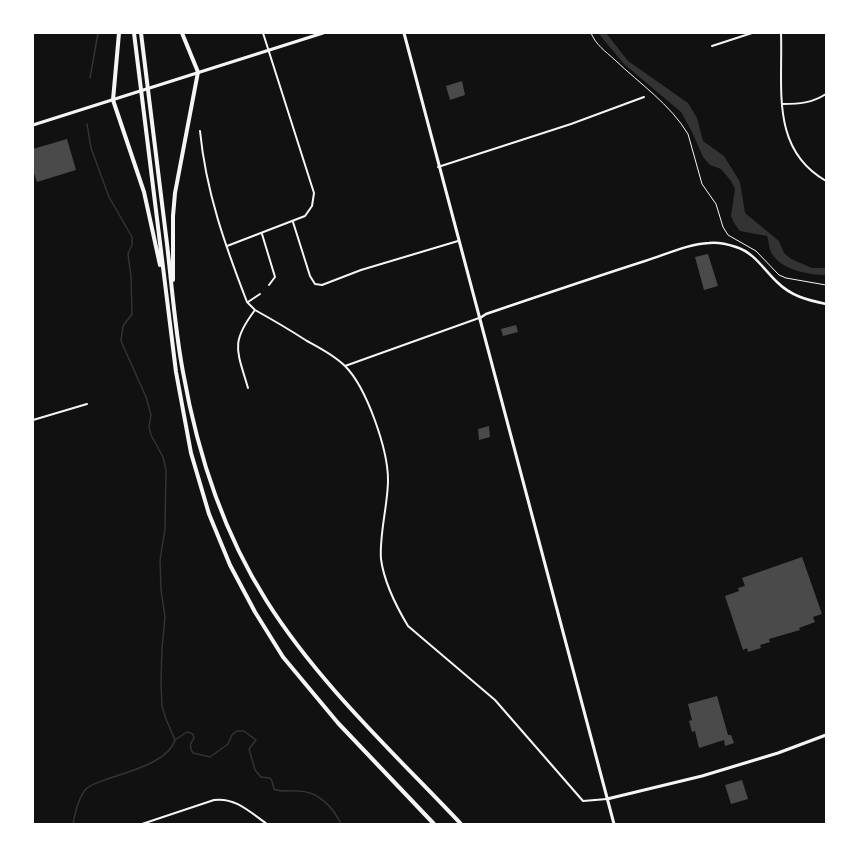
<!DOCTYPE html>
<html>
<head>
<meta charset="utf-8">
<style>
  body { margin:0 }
  #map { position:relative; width:859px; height:857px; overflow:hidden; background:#111; font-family:"Work Sans",sans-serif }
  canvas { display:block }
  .frame { position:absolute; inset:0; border:34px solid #fff; pointer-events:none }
</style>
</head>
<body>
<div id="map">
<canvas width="859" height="857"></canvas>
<div class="frame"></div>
</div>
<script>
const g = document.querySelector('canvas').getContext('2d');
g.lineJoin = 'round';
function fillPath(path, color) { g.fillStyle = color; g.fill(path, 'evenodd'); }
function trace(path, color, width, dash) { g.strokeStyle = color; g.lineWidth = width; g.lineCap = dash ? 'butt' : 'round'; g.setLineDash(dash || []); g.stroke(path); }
fillPath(new Path2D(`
  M598 33H606L628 61 688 103 697 118 703 141 724 156 740 182 745 213 779 241 784 253 791 259 812 268H826V275C809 275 782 270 772 254 769 249 769 242 767 236L740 231 734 223 731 216 735 189 731 181 721 169 710 165 703 157 692 132 681 112 624 64Z`), '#333');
trace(new Path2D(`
  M90 78 98 33
  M175 740 187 732 193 734 194 738C190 744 189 747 193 753L210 757 228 744 232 735 237 731H244L256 740 249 749 255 770 261 777 270 778 272 781 274 789C282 793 289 790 298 791 318 791 333 807 341 824
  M73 824C75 813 78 798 86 789 91 784 99 782 105 780 126 772 168 763 175 740L166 719 162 706 161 682 162 648 165 617 161 590 160 560 165 529 166 470 163 457 151 435 149 427 151 415 146 397 121 341 123 326 132 314 131 276 128 254 132 245V237L109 197 91 148 87 124`), '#333', 1.5);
fillPath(new Path2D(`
  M462 81 465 95 450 100 446 86Z
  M67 139 76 170 37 182 33 170V149Z
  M708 254 718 286 704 290 695 257Z
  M516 325 518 332 503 336 501 329Z
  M489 426 490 437 479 440 478 429Z
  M802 557 822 614 813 617 815 622 799 628 800 630 769 639 770 642 760 645 761 648 748 652 747 648 743 650 725 596 739 591 738 588 745 586 742 578Z
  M717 696 728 735H731L734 743 725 746 724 740 699 748 695 731 692 732 689 721 692 720 688 704Z
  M742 780 748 799 731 804 725 785Z`), '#4a4a4a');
trace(new Path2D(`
  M591 33C596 45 605 51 615 60 640 84 670 104 688 134L702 184 716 204 723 227 728 235 756 251 779 275 786 278 826 285`), '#f5f5f5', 1);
trace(new Path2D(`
  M781 33C783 88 770 149 826 181
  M712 46 752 33
  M783 104C799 104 812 103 826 94
  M200 131C206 192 225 245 247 302L255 310C273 320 290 330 307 341 320 348 334 355 345 366 367 388 388 450 388 480 388 504 379 536 381 559 384 582 396 606 408 626L495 700 583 801 607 799
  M438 167 571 124 644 97
  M293 222 310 276 315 284 322 285 361 270 458 241
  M262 234 275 277 269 285
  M227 246 305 216 312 206 314 193 263 33
  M248 302 260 294
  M345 366 479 318
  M248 388C237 350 230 343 255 310
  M33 420 87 404
  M142 824 214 800C235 797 250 812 267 824`), '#f5f5f5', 2);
trace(new Path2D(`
  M480 318 486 314C539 296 592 278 645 261 665 255 687 244 709 243 718 242 727 244 736 247 755 253 763 269 777 282 791 296 807 300 826 304`), '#f5f5f5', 2.5);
trace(new Path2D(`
  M404 33 614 824
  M33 125 323 33
  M607 799 702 776 778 753 826 735`), '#f5f5f5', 3);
trace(new Path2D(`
  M119 33 113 100 144 192 160 265
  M134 33 176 372 191 453 209 514 230 565 255 612 283 657 338 723 434 824
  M141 33C150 103 158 174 167 244 172 287 175 330 183 372 197 451 223 532 266 600 318 683 394 753 461 824
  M173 280V216L175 193 198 72 182 33`), '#f5f5f5', 4);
</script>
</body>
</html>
